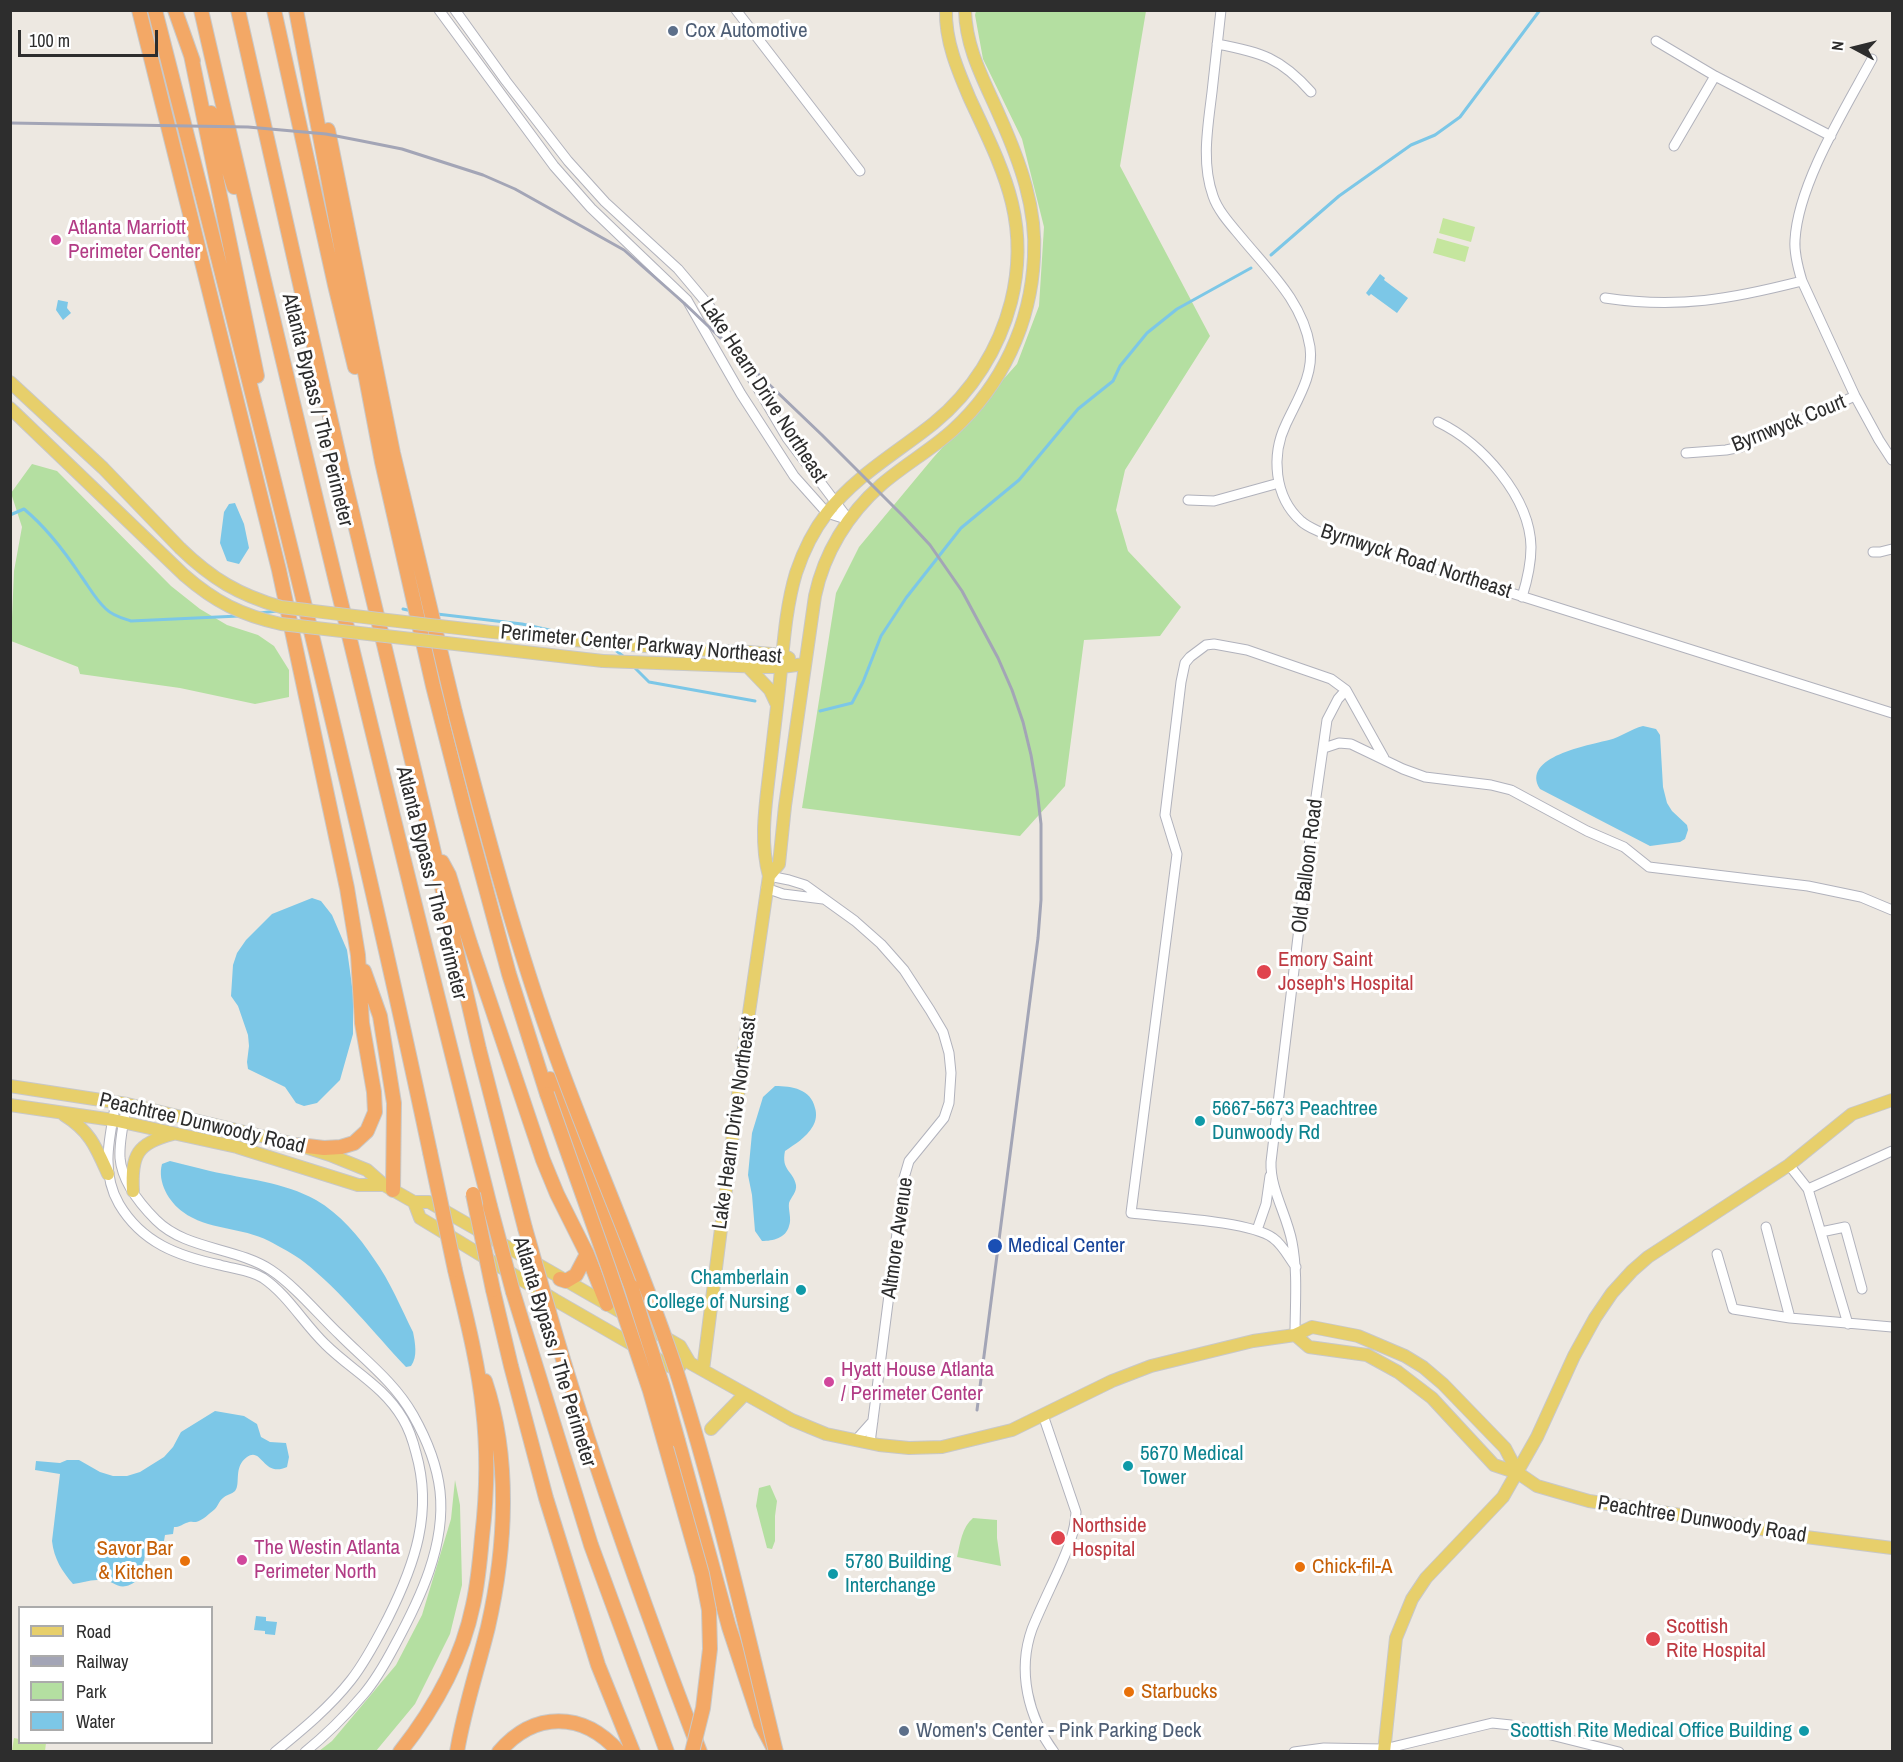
<!DOCTYPE html>
<html>
<head>
<meta charset="utf-8">
<style>
  body { margin:0 }
  #map { position:relative; width:1903px; height:1762px; overflow:hidden; background:#ede8e1; font-family:"Archivo Narrow",sans-serif }
  canvas { display:block }
  .frame { position:absolute; inset:0; border:12px solid #2d2d2d; pointer-events:none }
  .legend { position:absolute; left:18px; top:1606px; width:195px; height:138px; box-sizing:border-box; background:#fff; border:2px solid #ababab; margin:0; padding:8px 10px; list-style:none; font-size:18px; color:#2d2d2d }
  .legend li { display:flex; align-items:center; gap:12px; height:30px }
  .legend b { width:30px; border:2px solid #ababab }
  .north { position:absolute; left:1825px; top:18px; width:60px; height:60px; -webkit-text-stroke:4px #fff; paint-order:stroke; rotate:277deg; font-size:16px; font-weight:700; line-height:24px; text-align:center; color:#2d2d2d }
  .north::after { content:''; display:block; margin:auto; width:21px; height:27px; background:#2d2d2d; clip-path:polygon(50% 0,100% 100%,50% 72%,0 100%) }
  .scale { position:absolute; left:18px; top:30px; width:140px; height:27px; box-sizing:border-box; border:3px solid #2d2d2d; border-top:0; padding-left:8px; font-size:18px; line-height:21px; white-space:nowrap; color:#2d2d2d; -webkit-text-stroke:4px #fff; paint-order:stroke }
</style>
</head>
<body>
<div id="map">
<canvas width="1903" height="1762"></canvas>
<div class="frame"></div>
<ul class="legend">
<li><b style="height:8px;background:#e7cf6b"></b>Road</li>
<li><b style="height:8px;background:#a3a5b6"></b>Railway</li>
<li><b style="height:16px;background:#b4dfa1"></b>Park</li>
<li><b style="height:16px;background:#7cc7e7"></b>Water</li>
</ul>
<div class="north">N</div>
<div class="scale">100 m</div>
</div>
<script>
const g = document.querySelector('canvas').getContext('2d');
g.lineJoin = 'round';
function fillPath(path, color) { g.fillStyle = color; g.fill(path, 'evenodd'); }
function trace(path, color, width, dash) { g.strokeStyle = color; g.lineWidth = width; g.lineCap = dash ? 'butt' : 'round'; g.setLineDash(dash || []); g.stroke(path); }
function label(font, color, halo, rows, align = 'center') {
  g.font = font + ' "Archivo Narrow",sans-serif'; g.lineWidth = 6; g.setLineDash([]); g.textBaseline = 'middle'; g.strokeStyle = halo; g.fillStyle = color; for (const [text, x, y, turn = 0] of rows) {
    g.save(); g.translate(x, y); g.rotate((+turn || 0) * Math.PI / 180); g.textAlign = isNaN(turn) ? turn : align; if (halo) g.strokeText(text, 0, 0); g.fillText(text, 0, 0); g.restore();
  }
}
fillPath(new Path2D(`
  M976 11H1146L1120 166 1210 336 1125 470 1116 510 1128 551 1181 607 1160 636 1084 640 1065 786 1020 836 802 808 836 593 859 547 933 458 1017 364 1039 306 1044 227 1022 139 983 59 975 15Z
  M32 464 57 471 171 586 200 609 227 625 258 635 274 646 289 670V697L255 704 180 688 80 674 78 667 11 641 14 571 22 527 11 493Z
  M455 1480 460 1505 462 1585 450 1634 415 1704 376 1751H319L332 1741 396 1665 422 1615 451 1519Z
  M770 1485 777 1501 775 1516V1541L772 1549 767 1548 756 1506 759 1488Z
  M973 1518 997 1520V1538L1001 1566 957 1557C960 1544 962 1527 973 1518Z`), '#b4dfa1');
fillPath(new Path2D(`
  M1443 218 1475 227 1471 242 1439 233Z
  M1437 238 1469 247 1465 262 1433 253Z
  M14 1738 19 1739 20 1742 46 1743 45 1751H12Z`), '#c5e69e');
fillPath(new Path2D(`
  M1380 274 1385 278 1384 280 1408 298 1397 313 1371 294 1369 296 1366 293Z
  M58 300 68 302 67 308 71 313 63 320 56 310Z
  M235 503 244 524 249 548 239 564 227 561 220 543 224 512 229 504Z
  M1643 726 1656 729 1660 735 1663 787 1667 803 1672 811 1687 825 1688 830 1685 839 1680 842 1650 846 1540 789C1520 757 1589 745 1609 740 1621 737 1631 729 1643 726Z
  M312 898 321 901 332 915 347 950 350 971 353 994V1034L340 1080 317 1103 304 1106 296 1103 285 1087 248 1069 247 1062 249 1046 248 1035 238 1006 231 996 233 965 237 953 246 940 272 914Z
  M775 1086C792 1086 811 1089 815 1108 817 1114 816 1121 813 1126 806 1138 795 1144 785 1151 781 1171 793 1170 796 1185 797 1192 791 1197 789 1203 788 1210 792 1219 789 1226 786 1238 773 1241 762 1241L755 1231 752 1195 748 1175 752 1133 763 1097Z
  M170 1161C183 1164 197 1168 210 1171 245 1179 284 1182 316 1200 340 1214 359 1236 374 1259 390 1281 401 1308 413 1332 415 1342 418 1357 411 1366L406 1367C374 1333 341 1291 304 1262 294 1254 280 1247 269 1241 242 1227 207 1230 183 1212 169 1202 157 1182 162 1164Z
  M215 1411 244 1416 257 1424 261 1437 270 1442 286 1443 289 1457 287 1467C263 1478 262 1446 247 1457 233 1467 241 1484 235 1491 232 1494 226 1495 223 1498 219 1501 218 1506 215 1509 210 1513 202 1521 196 1522 191 1522 191 1521 186 1523 181 1525 180 1527 174 1527L173 1534 165 1535 164 1541H156L154 1546H146L142 1577C116 1597 120 1579 97 1580 89 1580 81 1583 73 1584 62 1571 54 1559 52 1541L60 1474 35 1470 36 1461 60 1463 67 1460H79L100 1472 113 1476H127L140 1472 164 1457 173 1447 181 1432Z
  M256 1616 266 1617V1621L277 1622 275 1635 265 1634V1631L254 1630Z`), '#7cc7e7');
trace(new Path2D(`
  M1271 255 1339 196 1411 145 1435 135 1460 117 1540 10
  M10 515 24 509C47 528 65 552 81 576 89 587 96 600 106 609 113 616 122 618 131 621L239 616
  M403 609 412 611
  M260 613 277 611
  M437 614 522 624 572 635
  M613 648 624 657
  M633 666 649 682 755 701
  M820 711 852 703 863 682 881 636 906 598 961 528 1019 480 1078 409 1113 381 1120 366 1147 333 1177 309 1251 268`), '#7cc7e7', 3);
const minor = new Path2D(`
  M439 10 554 166 591 208 687 300 741 394 794 476 827 513 849 520
  M455 10 506 81 568 161 605 202 678 269 710 307 787 438 849 520
  M736 10 860 171
  M1221 10C1218 38 1215 65 1212 92 1208 126 1201 162 1213 196 1218 211 1231 225 1241 237 1269 271 1303 302 1310 347 1314 375 1297 400 1286 424 1271 455 1274 497 1301 521 1307 527 1317 530 1324 534L1892 713
  M1656 41 1715 76 1831 136
  M1217 44C1261 52 1281 58 1311 92
  M1872 59C1845 109 1798 184 1795 240 1794 254 1798 268 1802 281L1855 396 1879 440 1892 460
  M1674 146 1715 76
  M1605 298C1679 309 1731 299 1802 281
  M1438 422C1482 443 1530 497 1531 547 1531 565 1527 581 1522 597
  M1686 453 1726 450 1741 447 1855 396
  M1188 500 1214 501 1279 483
  M1873 552H1880L1892 549
  M1324 748 1339 743 1351 744 1403 769 1425 777 1491 785 1511 790 1587 831 1624 847 1649 867 1808 886 1861 897 1892 910
  M769 876 789 880 805 885 855 921 881 944 904 970 930 1010 943 1032 949 1053 951 1073 949 1103 944 1118 909 1161 904 1178 870 1443
  M766 888 783 894 823 899
  M116 1102C110 1136 100 1171 119 1204 142 1243 178 1256 220 1265 234 1269 250 1270 263 1278 288 1295 304 1324 325 1344 351 1370 384 1386 403 1419 409 1429 413 1441 416 1453 433 1512 415 1564 388 1618 377 1639 366 1661 351 1680 330 1707 302 1730 275 1752
  M127 1104C124 1121 119 1140 120 1158 122 1181 140 1204 156 1220 186 1250 236 1247 271 1270 295 1286 318 1314 340 1335 365 1360 395 1383 413 1415 426 1438 437 1465 440 1491 446 1545 420 1599 395 1645 386 1662 376 1680 363 1695 346 1715 326 1735 305 1752
  M1789 1165 1808 1189 1848 1324
  M1808 1189 1892 1151
  M1766 1227 1790 1318
  M1257 1230 1266 1204 1270 1176
  M1821 1232 1845 1227 1862 1289
  M1717 1254 1733 1309 1790 1318 1892 1327
  M1296 1267C1289 1258 1283 1245 1273 1238 1250 1221 1163 1217 1131 1213L1177 854 1165 815 1181 682 1185 663 1190 657 1206 645 1214 644 1247 650 1331 679 1346 690 1384 758
  M1295 1335C1295 1304 1298 1273 1292 1242 1287 1215 1270 1189 1271 1162L1308 853 1327 720 1338 699 1346 690
  M1043 1415 1076 1512C1075 1533 1067 1551 1059 1569 1050 1589 1040 1609 1032 1629 1017 1671 1028 1717 1054 1752
  M856 1440 873 1421
  M1294 1752 1324 1748 1384 1749 1492 1723 1511 1725 1619 1752`);
const major = new Path2D(`
  M10 382 103 468 180 548
  M10 408 184 575
  M749 652 783 655 789 658
  M603 661 765 667H782L804 664
  M747 666 770 690 777 705
  M769 876 779 864 785 806 815 596C824 553 848 514 881 485 904 465 931 450 953 430 1002 385 1031 324 1034 257 1037 208 1020 162 1000 117 985 82 966 50 965 10
  M10 1086 127 1104 299 1145 330 1155 367 1170 384 1185 414 1202H429L680 1346 690 1363 792 1420 826 1434 879 1445 909 1448 942 1447 1012 1430 1112 1381 1151 1366 1253 1341 1295 1335 1312 1327 1358 1336 1405 1356 1423 1367 1443 1384 1505 1448 1518 1473
  M10 1105 113 1120 237 1147 358 1185H384
  M64 1115C90 1131 96 1147 108 1174
  M133 1191C131 1155 137 1143 173 1134
  M414 1202 420 1218 555 1300 673 1368 680 1366
  M1295 1335 1309 1347 1367 1355 1398 1372 1432 1398 1494 1465 1518 1473 1537 1486 1589 1501 1700 1518 1806 1537 1892 1548
  M703 1370 745 1040 769 876C760 843 765 809 769 775 772 749 775 724 778 698 783 657 784 613 796 573 803 552 813 531 827 513 855 476 898 452 934 423 972 392 999 349 1011 302 1031 221 1003 170 970 99 958 71 945 41 946 10
  M711 1429 745 1394
  M1384 1752 1396 1638 1412 1599 1426 1578 1503 1497 1537 1437 1574 1356 1595 1318 1612 1293 1632 1271 1648 1257 1789 1165 1852 1114 1892 1100`);
const highway = new Path2D(`
  M139 10 279 570 347 888 358 955 362 1023 374 1092 375 1112 367 1131 354 1143 341 1147 324 1148 299 1145
  M155 10C252 390 349 769 430 1152
  M175 10 193 61
  M201 10C293 410 390 808 490 1206
  M238 10 343 474 432 844 479 1049 525 1228
  M274 10 335 285 355 367
  M296 10 382 462 433 686 465 811 509 974 547 1094
  M191 55 257 376
  M211 113 234 187
  M328 130 393 453 455 712
  M442 862 449 875 470 943 543 1160 557 1194 587 1254 607 1304
  M364 971 380 1016 394 1103 393 1190
  M550 1079 631 1286
  M560 1279 566 1281 576 1275 587 1254
  M493 1290 511 1366 546 1498 598 1665 633 1752
  M513 1292 591 1545 667 1752
  M549 1312C592 1461 644 1607 700 1752
  M678 1441 729 1627 761 1724 773 1747
  M400 1752C434 1709 462 1659 473 1605 478 1583 480 1560 482 1537 487 1495 488 1452 483 1409 478 1362 466 1316 455 1270
  M457 1752C464 1709 478 1668 488 1627 506 1548 511 1459 485 1381
  M499 1752C534 1711 583 1711 619 1752`);
trace(minor, '#b1b2bc', 11);
trace(major, '#c8c8c8', 14);
trace(highway, '#c8c8c8', 16);
trace(minor, '#fff', 9);
trace(major, '#e7cf6b', 12);
trace(highway, '#f3a866', 14);
trace(new Path2D(`
  M10 123 248 127 326 134 362 141 402 149 483 175 515 189 624 250 684 303 822 435 904 517 930 545 962 591 998 658 1012 690 1023 722 1031 755 1037 790 1041 824V900L1038 938 977 1410`), '#a3a5b6', 3);
const majorBridge = new Path2D(`
  M180 548C212 579 239 595 281 607 437 626 592 646 749 652
  M184 575C215 602 241 615 281 624L603 661`);
const highwayBridge = new Path2D(`
  M455 712C485 828 516 945 557 1058 595 1163 641 1264 676 1370 716 1496 745 1624 776 1752
  M547 1094 609 1269 650 1391 702 1574 709 1610 710 1649 703 1708 692 1752
  M430 1152 455 1270
  M473 1194 493 1290
  M490 1206 513 1292
  M525 1228 549 1312
  M631 1286 663 1387 678 1441`);
trace(majorBridge, '#c8c8c8', 14, []);
trace(highwayBridge, '#c8c8c8', 16, []);
trace(majorBridge, '#e7cf6b', 12);
trace(highwayBridge, '#f3a866', 14);
for (const [x, y, r, color] of [
  [673,31,6,"#5c6f8a"],
  [56,240,6,"#d1479c"],
  [1264,972,8,"#e0444e"],
  [1200,1121,6,"#0f9aa8"],
  [995,1246,8,"#1a4fb4"],
  [801,1290,6,"#0f9aa8"],
  [829,1382,6,"#d1479c"],
  [1128,1466,6,"#0f9aa8"],
  [1058,1538,8,"#e0444e"],
  [242,1560,6,"#d1479c"],
  [185,1561,6,"#e8710a"],
  [1300,1567,6,"#e8710a"],
  [833,1574,6,"#0f9aa8"],
  [1653,1639,8,"#e0444e"],
  [1129,1692,6,"#e8710a"],
  [904,1731,6,"#5c6f8a"],
  [1804,1731,6,"#0f9aa8"]
]) { const dot = new Path2D(); dot.arc(x, y, r, 0, 2 * Math.PI); g.fillStyle = color; g.fill(dot); trace(dot, '#fff', 2); }
label('21px', '#4e5e75', '#fff', [
  ["Cox Automotive",685,31],
  ["Women's Center - Pink Parking Deck",916,1731]
], 'left');
label('21px', '#b23c85', '#fff', [
  ["Atlanta Marriott",68,228],
  ["Perimeter Center",68,252],
  ["Hyatt House Atlanta",841,1370],
  ["/ Perimeter Center",841,1394],
  ["The Westin Atlanta",254,1548],
  ["Perimeter North",254,1572]
], 'left');
label('21px', '#2d2d2d', '#fff', [
  ["Lake Hearn Drive Northeast",763,391,57],
  ["Atlanta Bypass / The Perimeter",317,410,76],
  ["Byrnwyck Court",1789,424,-22],
  ["Byrnwyck Road Northeast",1416,562,18],
  ["Perimeter Center Parkway Northeast",641,645,5],
  ["Old Balloon Road",1308,866,-83],
  ["Atlanta Bypass / The Perimeter",431,883,76],
  ["Lake Hearn Drive Northeast",735,1123,-82],
  ["Peachtree Dunwoody Road",202,1124,13],
  ["Altmore Avenue",898,1238,-82],
  ["Atlanta Bypass / The Perimeter",554,1352,73],
  ["Peachtree Dunwoody Road",1702,1520,9]
]);
label('21px', '#be3a42', '#fff', [
  ["Emory Saint",1278,960],
  ["Joseph's Hospital",1278,984],
  ["Northside",1072,1526],
  ["Hospital",1072,1550],
  ["Scottish",1666,1627],
  ["Rite Hospital",1666,1651]
], 'left');
label('21px', '#0d838f', '#fff', [
  ["5667-5673 Peachtree",1212,1109],
  ["Dunwoody Rd",1212,1133],
  ["Chamberlain",789,1278,"right"],
  ["College of Nursing",789,1302,"right"],
  ["5670 Medical",1140,1454],
  ["Tower",1140,1478],
  ["5780 Building",845,1562],
  ["Interchange",845,1586],
  ["Scottish Rite Medical Office Building",1792,1731,"right"]
], 'left');
label('21px', '#164399', '#fff', [
  ["Medical Center",1008,1246]
], 'left');
label('21px', '#c56008', '#fff', [
  ["Savor Bar",173,1549,"right"],
  ["& Kitchen",173,1573,"right"],
  ["Chick-fil-A",1312,1567],
  ["Starbucks",1141,1692]
], 'left');
</script>
</body>
</html>
